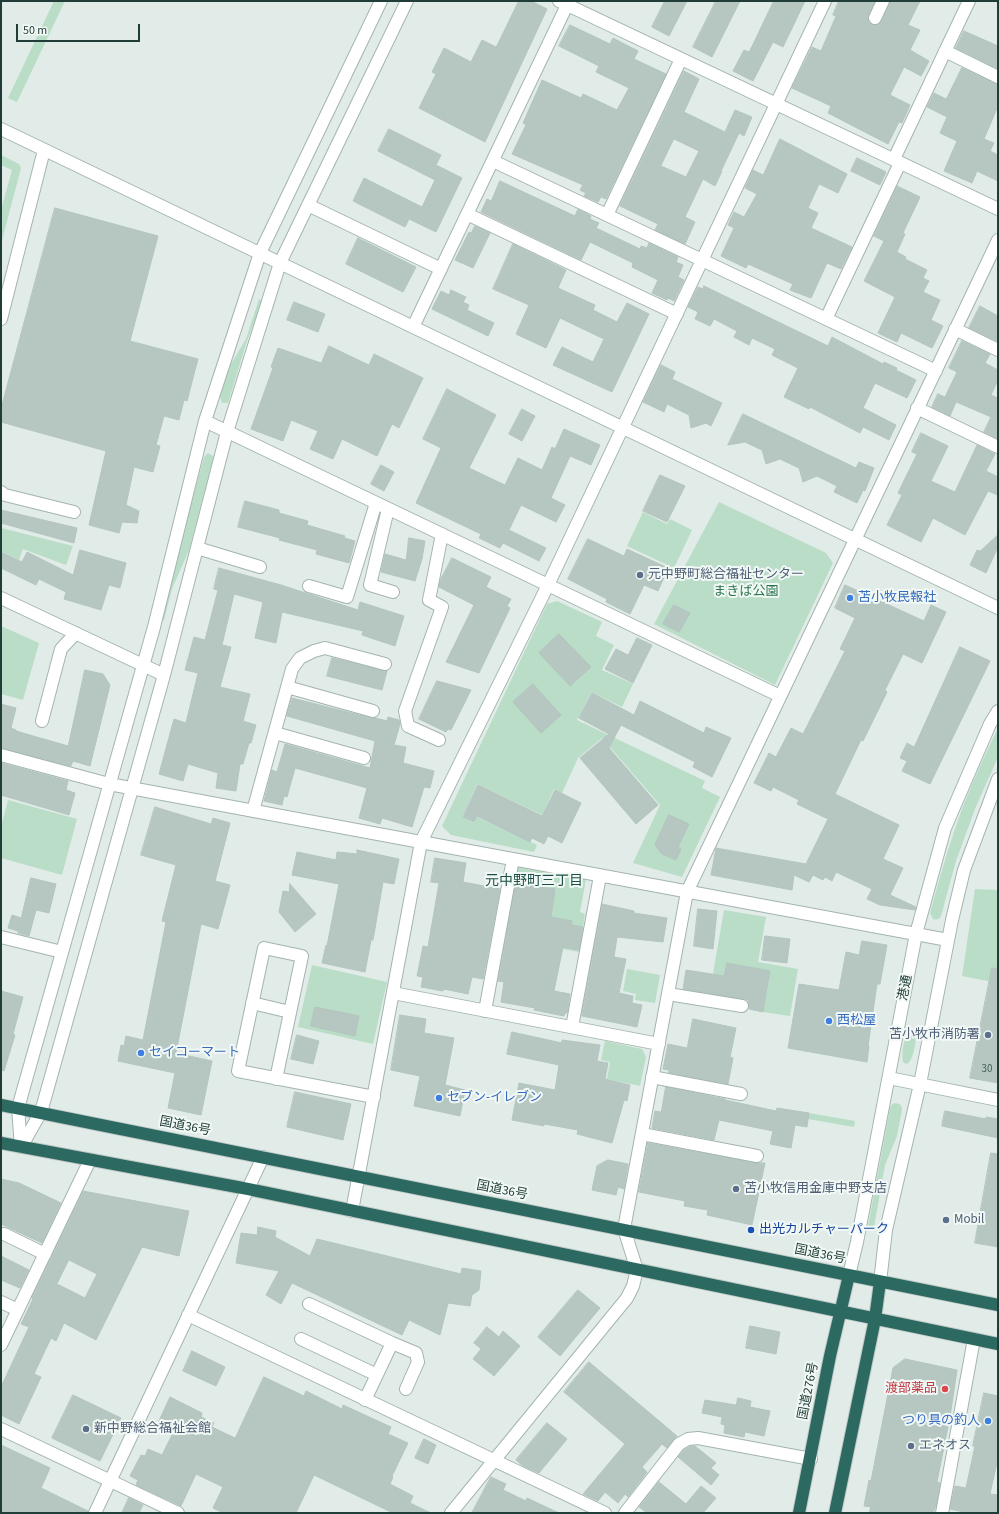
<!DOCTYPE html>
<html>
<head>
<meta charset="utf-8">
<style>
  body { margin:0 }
  #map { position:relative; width:999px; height:1514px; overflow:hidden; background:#e1ece8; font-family:"Source Sans 3",sans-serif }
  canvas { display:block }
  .frame { position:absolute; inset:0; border:2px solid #213d37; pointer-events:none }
  .scale { position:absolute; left:16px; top:24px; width:124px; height:18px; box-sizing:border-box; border:2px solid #213d37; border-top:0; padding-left:5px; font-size:12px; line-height:14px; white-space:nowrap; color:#213d37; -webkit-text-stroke:3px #f1f8f5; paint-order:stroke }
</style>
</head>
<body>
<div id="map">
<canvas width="999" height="1514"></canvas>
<div class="frame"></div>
<div class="scale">50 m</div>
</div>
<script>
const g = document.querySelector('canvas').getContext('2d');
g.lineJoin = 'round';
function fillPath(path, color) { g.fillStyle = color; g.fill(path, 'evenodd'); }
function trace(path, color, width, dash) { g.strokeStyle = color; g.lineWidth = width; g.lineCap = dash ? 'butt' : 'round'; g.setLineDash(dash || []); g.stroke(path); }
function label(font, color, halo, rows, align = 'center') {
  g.font = font + ' "Source Sans 3","Noto Sans JP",sans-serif'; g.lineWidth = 4; g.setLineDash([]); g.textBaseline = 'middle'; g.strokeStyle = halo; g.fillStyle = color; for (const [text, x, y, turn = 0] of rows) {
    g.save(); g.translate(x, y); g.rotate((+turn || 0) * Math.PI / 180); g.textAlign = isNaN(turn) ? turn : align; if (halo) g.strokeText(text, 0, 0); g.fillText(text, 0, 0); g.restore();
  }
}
fillPath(new Path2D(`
  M54 1H65L17 102 8 98Z
  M1 155 19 164 21 168 1 244V210L12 170 1 165Z
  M259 299 262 301 246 344 229 400 228 403H222L220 397 231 364 246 339Z
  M208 453 213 456V459L189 550 172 589 164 620 160 619 204 457Z
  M719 502 826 553 833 563 775 685 654 624Z
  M643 512 667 524 670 519 692 530 674 568 627 546Z
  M1 528 73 546 66 565 23 549 19 560 1 551Z
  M557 601 602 622 596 636 614 645 602 670 633 684 622 707 591 692 577 720 705 781 702 788 720 797 682 877 633 863 660 805 602 738 578 758 562 793 554 789 542 815 477 784 462 817 474 823 477 817 537 845 534 852 451 835 442 826 547 604Z
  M1 626 39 643 23 700 1 694Z
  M998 728V757L975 809 956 861 941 916C939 920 937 920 933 919L930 913C940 877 950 840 964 804 974 778 986 753 998 728Z
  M8 800 77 819 62 875 1 858V827Z
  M515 867 586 879 580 912 585 914 579 952 541 945 542 942 503 935Z
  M975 889 998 890V983L962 976Z
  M724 910 766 917 758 962 798 969 790 1016 763 1012 769 981 748 977 749 967 727 963 721 999 709 997Z
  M312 965 387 982 373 1044 298 1027Z
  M627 969 660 975 655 1003 635 1000 636 994 623 991Z
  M911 1030H914C918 1036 914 1060 907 1064L904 1063C900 1057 904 1033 911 1030Z
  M605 1041 642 1049 646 1057 640 1086 607 1079 610 1062 601 1060Z
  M895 1103C900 1104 902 1105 902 1110L897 1136 885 1165 874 1227 868 1226 890 1108 892 1104Z
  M809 1113 855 1121 854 1127 808 1119Z`), '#b9ddc6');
const building = new Path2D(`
  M519 1H531L547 9 485 142 419 108 436 74 432 72 444 48 471 62 482 40 496 47Z
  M665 1H687L669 36 652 27Z
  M716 1H740L712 57 693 47Z
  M774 1H805L783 47 773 42 753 81 733 71 744 50 749 52Z
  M839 1H875L868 18 869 23 875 25 879 24 882 21 890 1H920L908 25 920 30 910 50 929 61 921 76 904 67 890 95 910 105 902 123 899 122 888 144 828 113 831 106 792 88 812 47 821 51 836 16 833 15Z
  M570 25 610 44 613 38 638 51 634 59 666 74 606 199 601 197 598 202 584 196 586 193 580 190 583 185 512 154 526 125 523 123 542 80 581 98 583 94 617 110 629 88 596 72 599 66 559 46Z
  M964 31 998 46V69L956 48Z
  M962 68 998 84V106L984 139 994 143 990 151 998 155V181L977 171 972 183 944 171 957 141 940 133 947 117 927 107 934 93 946 99Z
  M684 71 699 79 684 112 725 132 735 110 752 117 744 136 739 133 721 171H722L715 186 703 179 685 217 695 222 685 244 655 230 658 224 620 206ZM674 139 699 151 686 177 661 166Z
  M389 129 441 155 436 165 462 178 436 232 409 219 405 227 353 201 364 178 422 207 435 180 378 151Z
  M780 139 847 174 838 193 819 184 808 208 818 213 811 228 852 247 841 269 827 263 811 298 790 290 793 284 748 264 746 268 721 256 734 228 728 225 734 212 744 217 757 194 745 188 753 170 763 175Z
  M857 158 886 172 880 185 851 171Z
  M500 181 575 216 578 209 591 216 590 219 599 223 596 228 640 249 641 246 647 248 649 243 678 257 676 262 683 265 678 277 684 280 674 301 668 298 667 300 652 293 658 280 632 267 633 263 590 242 581 260 481 212 487 199 491 201Z
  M897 186 920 197 903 233 905 234 897 252 906 257 905 259 927 270 923 278 929 281 923 292 940 300 931 320 943 326 932 348 901 333 897 342 878 333 895 297 864 281 884 241 874 236Z
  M55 208 158 236 130 341 198 359 187 401 184 400 179 420 164 416 156 445 160 446 153 472 134 467 126 505 139 511 137 523 122 522 119 533 89 525 106 451 1 422V409Z
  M475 226 490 233 473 268 455 260 469 232 471 233Z
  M358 238 416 267 403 292 346 264Z
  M513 244 566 270 558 288 595 305 593 310 617 322 627 303 649 314 612 392 553 365 562 347 593 362 604 339 560 318 546 348 516 334 529 305 493 289Z
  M704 286 828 346 832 337 883 364 884 362 897 368 896 370 916 380 907 398 875 383 863 408 896 425 889 440 863 427 860 433 810 407 809 409 784 397 798 368 772 355 775 349 752 338 749 345 734 337 737 331 714 319 710 326 695 319 698 312 688 307 698 287 703 289Z
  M451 290 466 297 463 302 469 305 467 310 494 323 488 336 432 309 441 291 449 295Z
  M294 302 325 314 318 332 287 320Z
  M980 306 998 316V338L997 341 969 328Z
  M962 341 990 354 985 363 998 370V380L991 395 998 398V401L991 417 945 397 957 372 949 368Z
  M329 346 369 365 374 354 423 378 399 428 392 424 377 456 342 439 333 459 310 449 318 431 291 420 283 441 251 429 273 368 271 367 278 348 321 363Z
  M661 365 675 372 672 379 722 403 711 426 706 423 691 428 689 415 667 404 664 412 643 402Z
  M447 389 496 415 469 468 505 485 518 458 542 470 552 447 555 449 564 429 600 445 591 465 570 456 551 498 565 505 556 522 521 505 509 530 546 548 539 561 503 543 500 548 479 538 481 534 416 503 441 448 423 439Z
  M938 394 956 402 950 416 932 407Z
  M998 403V439L984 432Z
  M522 409 535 416 522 441 509 434Z
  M743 414 856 468 859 462 874 468 865 491 863 490 857 503 834 492 837 486 817 476 803 482 799 468 780 459 766 464 762 450 745 442 728 445Z
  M921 433 948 446 931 481 955 492 977 445 995 454 986 471 998 477V495L988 491 965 535 933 518 921 542 887 525 902 495 898 493 917 454 912 452Z
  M381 465 394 472 384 491 371 484Z
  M660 475 685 486 667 522 643 511Z
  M245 501 279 510V513L308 521 307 525 345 536 344 538 355 541 349 563 316 554 317 550 279 540 280 538 238 527Z
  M1 510 77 528 74 543 1 523Z
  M998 535V547L986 573 970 565 977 550 980 551Z
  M409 538 425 541 422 559 415 581 381 572 385 554 406 560Z
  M588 539 624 556 627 549 668 568 658 591 644 585 630 614 606 602 607 599 568 579Z
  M80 550 126 563 120 588 109 585 101 610 64 599 66 592 39 579 36 585 1 568V552L22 562 27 552 73 575Z
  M452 558 491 577 486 587 511 599 507 606 510 608 479 673 446 662 474 605 439 587 440 581Z
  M219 568 281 585 358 610 360 602 404 616 395 646 362 635 363 631 282 612 276 643 255 638 263 602 234 594 222 645 231 647 220 687 250 694 243 721 256 725 251 743H249L243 764H240L236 791 216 788 218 773 188 764 183 781 159 774 174 719 186 723 198 673 185 670 194 637 205 640 218 590 214 589Z
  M845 585 924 621 931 605 946 612 922 663 903 654 885 690 887 692 863 741 861 740 835 794 899 825 883 859 903 868 890 895 916 907 915 910 880 905 867 899 872 889 836 872 832 881 825 877 823 880 813 875 809 882 794 875 792 890 711 875 716 848 806 864 828 819 797 804 799 800 773 787 771 791 754 783 769 753 776 757 791 728 803 734 845 651 840 649 855 618 835 608Z
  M674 605 690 613 679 632 663 624Z
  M559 634 591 667 570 686 539 653Z
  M637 638 652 645 633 683 605 669 616 649 628 655Z
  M960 647 990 661 930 784 902 771 907 761 900 758 907 743 914 747Z
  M332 658 387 671 382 690 327 676Z
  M85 670 103 674 110 685 90 766 73 761 71 766 1 748V704L16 708 11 728 16 730V731L68 746Z
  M437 681 471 690 451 730 448 729 446 732 419 719Z
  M533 684 561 715 541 733 513 702Z
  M592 693 634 715 640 701 704 733 706 727 731 738 712 777 693 767 695 762 621 725 609 748 658 805 636 824 580 758 609 734 579 718Z
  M292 698 371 718H376L387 721 388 717 399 720 400 724 394 745 406 747 403 763 434 771 430 788 424 787 412 827 382 818 380 824 359 818 367 788 295 768 287 797 284 796 282 805 264 801 272 770 277 772 285 744 370 768 375 741 287 716Z
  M1 763 68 781 66 790 75 793 69 815 1 795Z
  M478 785 542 816 555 790 581 803 562 843 548 836 544 844 532 838 530 842 477 816 474 822 463 817Z
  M155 807 211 824 213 818 230 823 215 881 230 885 218 929 201 924 176 1053 212 1061 201 1115 168 1108 175 1073 118 1061 121 1045 124 1046 126 1036 143 1040 166 922 162 921 176 865 141 855Z
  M669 815 689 824 678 847 681 849 676 860 662 854 655 845Z
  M357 850 399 859 394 884 383 882 373 940H371L365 972 322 963 326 945 327 946 339 884 292 875 297 852 336 860 337 852 357 854Z
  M435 858 466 863 463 882 500 889 483 979 472 977 468 994 444 989 443 991 421 987 423 977 417 976 423 946 428 947 439 883 431 882Z
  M31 878 56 884 49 913 36 910 29 936 18 933V931L8 928 12 915 21 918Z
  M290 884 316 914 295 932 279 912 283 891 289 892Z
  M516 884 555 889 551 917 572 921 571 925 583 927 579 950 563 947 554 991 570 994 567 1013H565L564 1016 534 1010 535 1008 501 1002 504 982 498 981Z
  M602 904 634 911V913L667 918 663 942 617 937 614 957 626 959 619 993 633 996 632 1003 642 1005 637 1027 582 1016Z
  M698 909 717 911 713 949 694 946Z
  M765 936 790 939 787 963 762 960Z
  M862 941 887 945 880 984H877L868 1046H869L867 1062 788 1048 799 984 839 990 846 952 859 955Z
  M727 963 770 971 763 1012 749 1009 748 1000 743 999 683 989 686 970 724 976Z
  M992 968 998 969V1083L970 1078Z
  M1 991 23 997 13 1034 15 1035 4 1071 1 1070Z
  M315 1007 359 1016 355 1036 311 1026Z
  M400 1015 426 1019 424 1033 454 1038 445 1085 465 1090 460 1116 414 1106 420 1076 391 1070Z
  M693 1019 736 1028 730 1057 733 1058 728 1084 669 1073V1070L663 1069 668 1044 687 1048Z
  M512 1032 562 1043V1040L600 1045 597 1061 608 1063 605 1079 630 1085 627 1101 624 1100 612 1143 577 1134 578 1130 544 1124V1126L512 1120 519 1083 555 1090 559 1065 507 1054Z
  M297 1035 319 1041 313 1064 291 1059Z
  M666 1087 725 1099V1100L776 1111 777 1108 809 1113 807 1127 795 1125 791 1148 770 1144 773 1131 719 1120 714 1140 652 1128 655 1111 661 1112Z
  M295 1092 351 1104 343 1140 287 1127Z
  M945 1111 986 1119V1117L998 1119V1138L942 1126Z
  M648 1143 756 1163H765L752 1225 707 1215 708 1210 684 1206 685 1201 639 1192Z
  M991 1153 998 1154V1247L975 1243Z
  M608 1160 628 1164 624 1189 618 1187 616 1195 592 1190 597 1166Z
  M1 1179 19 1183 61 1203 42 1243 1 1224Z
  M83 1191 189 1211 179 1256 142 1247 96 1340 64 1323 56 1341 51 1338 34 1374 41 1377 19 1424 1 1415V1387L29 1327 21 1324 33 1299 32 1298ZM69 1260 97 1274 85 1298 57 1284Z
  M258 1227 276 1231 275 1237 310 1256 317 1239 461 1274 462 1268 481 1271 479 1290 472 1295 470 1306 448 1303 440 1335 409 1320 402 1335 292 1283 281 1304 266 1295 279 1271 236 1263 241 1233 257 1235Z
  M1 1256 29 1270 20 1288 1 1280Z
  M578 1290 600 1308 560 1356 538 1337Z
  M750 1326 780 1332 776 1354 746 1348Z
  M487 1327 499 1337 503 1331 520 1346 494 1376 473 1359 481 1349 474 1343Z
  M192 1351 225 1367 216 1386 183 1371Z
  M905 1359 957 1370 950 1417 937 1482 940 1483 936 1506 933 1513H869L871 1507 864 1506 869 1480 871 1481 893 1368Z
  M589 1362 677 1436 667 1448 662 1444 642 1467 647 1472 628 1497 625 1494 618 1503 605 1492 598 1501 583 1494 625 1444 564 1392Z
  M264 1377 304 1396 306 1391 342 1409 343 1405 391 1427 388 1434 408 1443 392 1476 393 1477 390 1484 413 1496 410 1503 431 1513H393L314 1475 296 1513H223L213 1508 223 1487 196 1474 181 1506 136 1485 138 1480 130 1476 141 1455 145 1456 148 1449 162 1455 173 1433 157 1425 170 1397 202 1413 201 1417 214 1423 212 1427 235 1438Z
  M984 1393 998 1396V1458L990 1494 998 1495V1513H968L950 1509 955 1486 966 1488 975 1446H973Z
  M73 1395 121 1418 100 1461 52 1438Z
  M738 1398 751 1401 750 1407 770 1411 764 1436 745 1432 744 1437 724 1433 725 1425 721 1424 722 1417 702 1413 705 1400 736 1405Z
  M547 1423 567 1439 539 1473 523 1466 516 1460Z
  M424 1439 436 1445 428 1464 415 1458Z
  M1 1445 50 1468 41 1488 88 1511V1513H1Z
  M691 1446H695L716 1463 711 1468 719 1475 711 1485 678 1457 684 1450Z
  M491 1477 506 1484 503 1490 526 1501 527 1498 559 1513H472Z
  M659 1482 686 1504 701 1486 716 1498 703 1513H647L639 1507Z
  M129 1498 143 1505 139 1513H122Z`);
fillPath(building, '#b6c7c1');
trace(building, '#b3c5bf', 1);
const minor = new Path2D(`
  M559 1 998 209
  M875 18 883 1
  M945 51 998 77
  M1 129 998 608
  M894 159 969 1
  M493 161 936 371
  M308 205 441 269
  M467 214 677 314
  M607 215 681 59
  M1 319 44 150
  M826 319 900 163
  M413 327 569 1
  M955 329 998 350
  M917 408 998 447
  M205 421 780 696
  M1 492 5 495 74 512
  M388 509 370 585 393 592
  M197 548 260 567
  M309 586 347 597 376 503
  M1 598 164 675
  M287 687 373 711
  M42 721 61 649 76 633
  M275 733 364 758
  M439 740 408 726 405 711 442 607 429 600 442 534
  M1 755 109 784 948 940
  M253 811 292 669 300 658 314 651 325 648 385 664
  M1 937 62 952
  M393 993 659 1044
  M668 994 742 1006
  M252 1003 290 1012
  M485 1011 513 859
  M572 1027 600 876
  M652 1077 741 1094
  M889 1078 998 1100
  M276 1079 302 956 264 948 238 1071 374 1097
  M642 1134 757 1156
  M21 1147 41 1112 164 675 227 432 280 263 407 1
  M21 1147 18 1108 154 627 205 421 260 253 381 1
  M352 1211 421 842 548 585 825 1
  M4 1234 45 1254
  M849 1275 857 1242 916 934 945 828 990 724 998 711
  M880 1282 886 1230 920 1084 952 920 964 870 998 779
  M1 1302 18 1310
  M309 1304 392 1343 365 1400
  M188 1315 605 1513
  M301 1339 377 1375
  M392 1343 416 1353 418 1362 406 1389
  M1 1345 90 1160
  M1 1429 178 1513
  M95 1513 263 1157
  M451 1513 627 1298 633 1286 637 1270 624 1229 687 892 998 240
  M625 1513 679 1444 688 1439 698 1438 811 1459
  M942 1513 974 1339`);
const highway = new Path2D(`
  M1 1105 998 1305
  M1 1143 248 1189 998 1344
  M799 1513 830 1356 849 1275
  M835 1513 875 1319 880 1282`);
trace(minor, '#a4b4af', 14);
trace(highway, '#c1c9c7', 14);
trace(minor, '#fff', 12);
trace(highway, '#2c6961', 12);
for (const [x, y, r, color] of [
  [640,575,4,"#5c6f8a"],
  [850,598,4,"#3f7fe0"],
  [829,1021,4,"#3f7fe0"],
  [988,1035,4,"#5c6f8a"],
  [141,1053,4,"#3f7fe0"],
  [439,1098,4,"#3f7fe0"],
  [736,1189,4,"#5c6f8a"],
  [946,1220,4,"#5c6f8a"],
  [751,1230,4,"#1a4fb4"],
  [945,1389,4,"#e0444e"],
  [988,1421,4,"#3f7fe0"],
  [86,1429,4,"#5c6f8a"],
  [911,1446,4,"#5c6f8a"]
]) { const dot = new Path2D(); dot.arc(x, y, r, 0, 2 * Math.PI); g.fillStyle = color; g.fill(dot); trace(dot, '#f1f8f5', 1.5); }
label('11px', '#46605a', null, [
  ["30",987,1070]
]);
label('13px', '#4e5e75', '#f1f8f5', [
  ["元中野町総合福祉センター",648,575],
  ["苫小牧市消防署",980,1035,"right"],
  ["苫小牧信用金庫中野支店",744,1189],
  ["Mobil",954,1220],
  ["新中野総合福祉会館",94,1429],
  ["エネオス",919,1446]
], 'left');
label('13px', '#2a744c', '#f1f8f5', [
  ["まきば公園",746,592]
]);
label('13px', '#366cbe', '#f1f8f5', [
  ["苫小牧民報社",858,598],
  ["西松屋",837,1021],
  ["セイコーマート",149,1053],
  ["セブン-イレブン",447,1098],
  ["つり具の釣人",980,1421,"right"]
], 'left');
label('13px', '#213d37', '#f1f8f5', [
  ["港通",906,988,-79],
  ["国道36号",185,1127,11],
  ["国道36号",502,1191,11],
  ["国道36号",820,1255,11],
  ["国道276号",809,1391,-79]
]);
label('13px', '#164399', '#f1f8f5', [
  ["出光カルチャーパーク",759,1230]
], 'left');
label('13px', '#be3a42', '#f1f8f5', [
  ["渡部薬品",937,1389]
], 'right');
label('14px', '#1d4f46', '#f1f8f5', [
  ["元中野町三丁目",534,882]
]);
</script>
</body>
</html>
